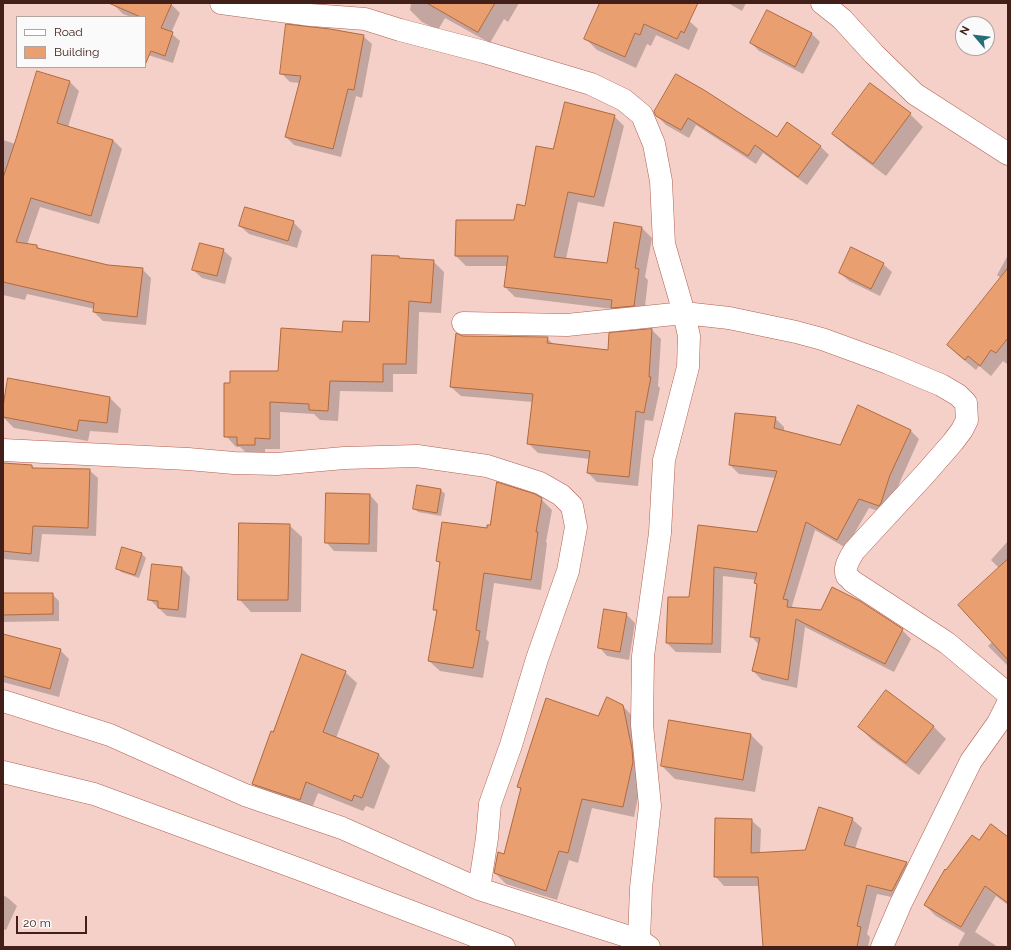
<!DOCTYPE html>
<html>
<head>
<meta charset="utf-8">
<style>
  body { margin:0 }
  #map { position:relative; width:1011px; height:950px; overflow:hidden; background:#f5d0c8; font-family:Raleway,sans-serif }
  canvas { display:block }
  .frame { position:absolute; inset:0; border:4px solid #422019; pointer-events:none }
  .legend { position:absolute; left:16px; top:16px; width:130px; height:52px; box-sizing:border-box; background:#fafafa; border:1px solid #b0a3a0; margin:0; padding:5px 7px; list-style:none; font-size:12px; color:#422019 }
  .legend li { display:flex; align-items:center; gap:8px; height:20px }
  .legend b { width:20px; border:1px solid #b0a3a0 }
  .north { position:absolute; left:955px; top:16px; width:40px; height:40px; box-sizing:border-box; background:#fafafa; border:1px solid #b0a3a0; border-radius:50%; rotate:298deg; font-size:11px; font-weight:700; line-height:16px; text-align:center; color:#422019 }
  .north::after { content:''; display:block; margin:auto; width:14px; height:18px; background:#266d7a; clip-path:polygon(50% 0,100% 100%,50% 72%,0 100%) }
  .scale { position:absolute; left:16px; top:916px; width:71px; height:18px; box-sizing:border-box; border:2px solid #422019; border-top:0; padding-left:5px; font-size:12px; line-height:14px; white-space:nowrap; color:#422019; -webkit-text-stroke:3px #fafafa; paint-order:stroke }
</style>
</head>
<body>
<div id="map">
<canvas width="1011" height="950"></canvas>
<div class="frame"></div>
<ul class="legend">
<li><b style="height:5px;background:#fff"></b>Road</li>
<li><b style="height:11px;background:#ea9f71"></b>Building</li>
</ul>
<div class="north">N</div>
<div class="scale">20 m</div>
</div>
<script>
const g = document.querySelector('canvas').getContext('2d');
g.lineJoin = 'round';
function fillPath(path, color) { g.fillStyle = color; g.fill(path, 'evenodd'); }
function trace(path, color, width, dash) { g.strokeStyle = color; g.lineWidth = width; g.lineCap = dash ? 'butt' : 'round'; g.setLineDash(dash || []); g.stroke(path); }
fillPath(new Path2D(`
  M115 3H168L171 4 180 13 171 33 180 41 173 63 145 54V17H131L123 14 114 5Z
  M411 3H519L508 22 504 19 490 43 445 18 438 30 422 22 410 10Z
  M601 3H652L686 18 698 29 689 50 656 35 651 46 647 44 636 68 597 50 585 38Z
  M728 3H746L742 11Z
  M767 11 812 34 820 42 803 74 759 51 751 43Z
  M363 36 372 44 362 98 356 96 341 157 294 145 286 137 300 83 290 82 281 73Z
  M38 72 70 82 79 91 68 127 113 140 122 149 99 224 40 207 27 245 37 246 41 250 108 266 142 269 151 278 146 325 103 321 94 312 95 309 27 294 25 300 3 295V181L4 178H3V140L15 144Z
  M676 75 777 138 820 146 829 155 807 185 763 153 756 164 696 125 689 138 666 125 657 116Z
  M910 114 923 127 886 176 846 146 833 133Z
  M614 116 624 126 604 207 578 202 566 259 607 264 642 228 652 238 645 277 648 280 644 315 622 318 613 309 515 297 505 287 508 266H466L456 256 514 221 525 207 554 150Z
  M293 222 302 231 297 248 249 234 240 226Z
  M223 250 232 258 225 284 202 278 193 270Z
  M1008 255V363L1007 364 1003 361 991 376 979 366 976 370 959 356 948 345 1001 278 997 275Z
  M399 257 401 259 433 261 444 272 441 313 419 312 417 374H393V392L340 391 338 421 320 420 314 414 280 412V449H265V455H249L240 447H236L226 436 279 372 343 333 370 323Z
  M883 264 892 272 880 296 849 281 840 273Z
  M652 330 661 339 658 386 660 388 653 421 645 420 638 486 597 482 588 473 590 459 538 453 529 444 533 402 461 396 451 387 463 336 547 338 553 344 609 351Z
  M9 379 110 398 121 409 118 433 90 431 88 441 14 428 3 417V412Z
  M775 418 784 427V432L840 446 910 430 919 439 899 484 890 513 888 514 869 508 846 548 815 530 792 606 795 609 902 630 911 639 894 672 805 627 797 688 762 680 753 671 759 645 751 636 758 585 755 583 756 580 723 576 721 653 676 652 667 643 690 598 699 526 757 533 776 478 739 474 730 465Z
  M3 464 32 466 35 469 89 470 98 478 96 536 42 534 39 562 3 559Z
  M441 490 445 494 441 516 418 512 414 508Z
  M370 495 378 504 377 552 334 551 326 542Z
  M541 499 552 510 546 542 547 543 541 590 494 583 486 639 489 642 483 678 440 671 429 661 438 613 434 609 441 564 437 561 488 529 490 526Z
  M289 525 302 537 301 612H251L239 599Z
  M1008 541V666L988 646 993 641 999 568 991 560Z
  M123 548 142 554 146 558 139 578 121 572 117 568Z
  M153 565 182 568 190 577 186 618 167 616 149 599Z
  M3 594H52L59 601V621L3 622Z
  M626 614 635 623 629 660 607 656 599 647Z
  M3 635 60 650 69 659 59 697 3 682Z
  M345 672 357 683 336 738 379 755 390 766 374 809 366 806 363 811 318 793 311 811 265 796 253 784 274 733Z
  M886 691 934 727 946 739 919 775 872 740 859 727Z
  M623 706 633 717 643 773 634 817 592 808 578 863 569 860 557 900 506 884 495 873 504 855 521 790 519 787 598 717Z
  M751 735 763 747 755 792 675 779 662 766Z
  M852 819 862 828 855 849 907 863 916 872 901 899 877 894 867 934 870 937 868 947H764L760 886H724L715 876 751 820 761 829 760 854 806 851Z
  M1008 838V905L996 896 975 932 998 947H958V946L965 933 936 916 925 905 979 841Z
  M3 895 8 898 17 906 6 930 3 929Z`), '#0003');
const building = new Path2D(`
  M109 3H172L161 28 173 32 165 56 151 51 145 65V17H141Z
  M427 3H495L478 32Z
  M600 3H698L684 33 681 31 677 39 644 24 640 35 635 33 625 57 584 39Z
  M767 10 812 33 795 67 750 43Z
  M286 24 330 29 364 35 354 90 348 89 333 149 285 137 301 76 280 74Z
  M37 71 70 81 57 123 113 140 91 216 31 198 16 242 37 245V248L108 265 143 268 137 317 93 312 94 303 3 282V178L16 139Z
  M676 74 704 90 777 137 787 122 821 146 798 177 755 145 748 156 688 118 681 130 656 116 654 112Z
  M870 83 911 113 873 164 832 134Z
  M565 102 615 115 594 197 568 192 554 257 607 263 614 222 642 227 635 268 639 269 634 306 611 308 612 300 504 287 508 256H455L456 220H514L517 204 525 206 536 146 553 149Z
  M245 207 294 221 288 241 239 226Z
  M200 243 224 249 217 276 192 270Z
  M851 247 884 263 871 289 839 273Z
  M372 255 399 256V258L434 260 431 303 409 301 406 364H383V382L330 381 328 411 309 410V404L270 402V439L255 438V445H237V437H224V383H230V371H278L281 328 342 332 343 321 369 322Z
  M1008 268V338L996 353 991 350 980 366 968 356 965 360 947 345Z
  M652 329 649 377H651L644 413 636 411 629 477 587 473 590 451 527 444 533 394 450 387 456 333 463 336 548 337 547 343 608 350 609 333Z
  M8 378 110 397 107 423 79 420 77 431 3 417V407Z
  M858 405 911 430 890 475 881 503 879 506 859 499 837 540 806 522 783 599 788 600 787 607 821 610 832 587 860 601 903 629 885 664 796 619 788 680 752 671 760 638 750 637 757 584 754 583 757 573 714 567 712 644 666 643 668 597H689L698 525 757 532 777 471 729 465 735 413 776 417 774 428 840 445Z
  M3 463 32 465V468L90 469 88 528 33 526 31 554 3 551Z
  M497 482 535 494 542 498 536 532H538L531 580 484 573 476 630 480 631 473 668 428 661 437 610H433L440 562 436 561 442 522 487 528V525H490Z
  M417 485 441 489 437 513 413 509Z
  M326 493 370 494 369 544 325 543Z
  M239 523 290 524 288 600H238Z
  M122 547 142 553 135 575 116 569Z
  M1008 559V660L958 605Z
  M152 564 182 567 178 610 158 608V601L148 600Z
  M3 593H53V614L3 615Z
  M604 609 627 613 620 652 598 648Z
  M3 634 61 649 50 689 3 676Z
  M302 654 346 671 323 732 379 754 362 798 354 795 352 801 306 782 300 800 252 784 271 731 273 732Z
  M886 690 934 726 906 763 858 727Z
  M607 697 623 705 632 749 633 762 623 807 582 799 568 853 559 851 546 891 494 873 498 852 504 854 521 788 517 787 546 698 598 716Z
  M669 720 751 734 743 780 661 766Z
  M819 807 853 818 844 845 907 862 892 891 867 885 857 926 861 927 857 947H763L758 877H714L715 818 752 819 751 853 805 850Z
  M991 824 1008 837V903L985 886 961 927 924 905 945 869 946 870 972 835 979 840Z`);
fillPath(building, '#ea9f71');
trace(building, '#b0693d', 1);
const minor = new Path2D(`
  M221 3 311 15 365 19 400 30 484 52 591 84 624 100 642 115 654 144 661 181 664 244 684 313 689 336 688 367 664 460 660 533 643 656 642 725 650 806 641 888 639 940
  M822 3 842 19 874 54 915 94 1008 154
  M463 323 567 325 684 313 729 318 796 332 822 339 888 363 941 385 958 395 966 403 967 420 962 430 953 442 926 473 854 551C850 558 843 568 847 576 847 576 852 580 852 581L947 643 1008 694
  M3 450 188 459 234 463 277 464 344 458 417 456 487 466 540 483 561 495 572 506 576 527 568 571 537 659 511 745 490 804 487 838 479 889
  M3 701 110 735 245 795 342 828 479 889 639 940 649 947
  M3 772 94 794 307 872 504 947
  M882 947 901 903 971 761 998 723 1008 703`);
trace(minor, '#b26051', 23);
trace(minor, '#fff', 22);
</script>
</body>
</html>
